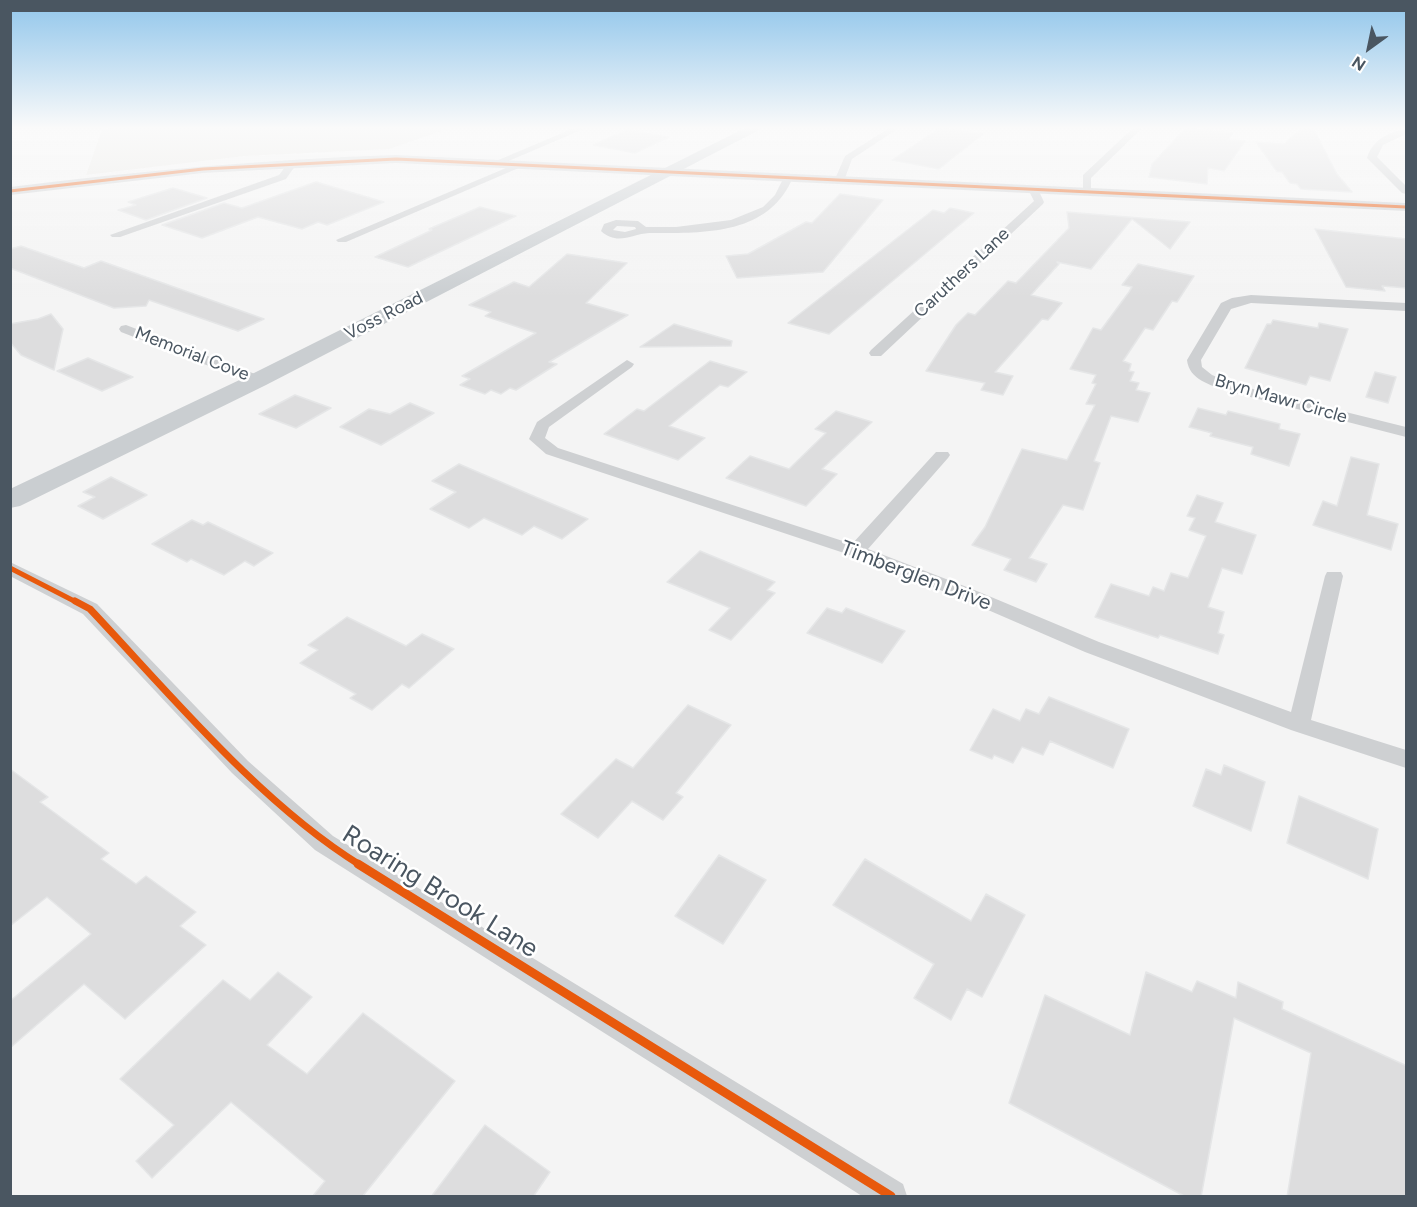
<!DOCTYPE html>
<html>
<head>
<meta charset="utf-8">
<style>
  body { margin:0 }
  #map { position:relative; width:1417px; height:1207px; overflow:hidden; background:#f4f4f4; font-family:Figtree,sans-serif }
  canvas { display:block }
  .frame { position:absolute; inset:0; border:12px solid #4a5661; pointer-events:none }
  .north { position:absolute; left:1339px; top:18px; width:60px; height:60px; -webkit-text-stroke:4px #fff; paint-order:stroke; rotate:213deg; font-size:16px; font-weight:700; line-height:24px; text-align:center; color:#4a5661 }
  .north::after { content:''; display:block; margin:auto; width:21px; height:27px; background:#4a5661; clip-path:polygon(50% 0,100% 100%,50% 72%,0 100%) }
</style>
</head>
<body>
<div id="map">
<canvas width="1417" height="1207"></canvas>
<div class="frame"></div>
<div class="north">N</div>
</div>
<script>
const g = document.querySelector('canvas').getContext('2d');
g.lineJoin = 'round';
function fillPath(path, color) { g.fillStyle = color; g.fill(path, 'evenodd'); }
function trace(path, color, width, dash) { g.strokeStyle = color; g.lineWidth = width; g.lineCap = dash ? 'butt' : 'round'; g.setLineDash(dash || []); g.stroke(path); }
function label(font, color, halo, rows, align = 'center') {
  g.font = font + ' Figtree,sans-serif'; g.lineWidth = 5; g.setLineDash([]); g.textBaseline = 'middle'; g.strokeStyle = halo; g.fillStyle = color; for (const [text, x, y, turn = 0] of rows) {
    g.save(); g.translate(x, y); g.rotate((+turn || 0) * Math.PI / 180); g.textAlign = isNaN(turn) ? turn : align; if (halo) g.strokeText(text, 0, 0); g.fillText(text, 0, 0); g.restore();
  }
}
fillPath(new Path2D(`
  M113 128H450L389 149 245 156 86 175 102 129Z`), '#e8e7e3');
const building = new Path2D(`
  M940 128 983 134 939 169 892 160Z
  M1186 128 1233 133 1228 140 1245 141 1224 171 1208 168 1207 184 1149 177 1152 164Z
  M1302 128H1313L1337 174 1352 192 1301 189 1297 184 1290 183 1282 172H1277L1256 142 1284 144Z
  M627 130 669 137 635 153 593 145Z
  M316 182 384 202 327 225 318 222 302 229 258 217 202 238 162 225 224 203 242 208Z
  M173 188 207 198 146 220 118 210 136 205 128 202Z
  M840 194 883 200 823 272 737 278 726 256 748 254 806 222 812 223Z
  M480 207 516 216 408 267 375 257 432 230 429 229Z
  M950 208 974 213 829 334 788 323 933 210 944 213Z
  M1067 212 1190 222 1170 249 1132 219 1091 269 1057 262 1059 264 1031 295 1062 303 1048 320 1042 319 995 372 1013 376 1003 395 981 390 985 383 926 371 956 325 968 313 975 315 1008 281 1016 283 1069 228Z
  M1315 229 1407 239V288L1382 286 1385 291 1346 287Z
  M21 246 84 268 101 261 264 319 238 331 149 300 146 306 114 308 10 268V249Z
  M567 254 627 263 586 303 628 315 549 362 557 364 516 390 510 388 501 394 491 390 485 394 460 385 470 379 462 376 536 333 485 316 491 312 469 305 514 282 529 287Z
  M1138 264 1194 276 1177 302 1172 301 1153 330 1145 328 1123 361 1131 364 1129 371 1134 372 1130 381 1139 383 1136 390 1150 393 1138 422 1111 416 1094 461 1100 463 1083 510 1063 505 1029 558 1047 564 1036 582 1004 570 1011 559 972 545 985 527 1022 449 1067 460 1095 405 1086 404 1096 384 1092 383 1096 375 1070 369 1093 328 1101 330 1129 292 1132 287 1122 285Z
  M51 314 63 329 54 370 21 355 10 342V324L38 319Z
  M1273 320 1318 328 1319 323 1348 329 1330 381 1310 376 1306 385 1245 368 1267 324H1271Z
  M674 324 732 341 731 346 640 347Z
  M88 358 133 377 102 391 57 371Z
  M710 361 747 372 728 387 720 385 669 426 705 438 678 460 604 434 637 409 644 411Z
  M1375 372 1396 377 1388 403 1366 397Z
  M295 395 331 408 296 428 259 414Z
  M410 403 434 413 381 445 340 427 369 409 390 414Z
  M1198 408 1226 415 1228 411 1280 424 1279 429 1300 434 1289 466 1251 454 1253 447 1210 436 1212 433 1189 427Z
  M836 411 872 422 822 469 837 474 806 506 726 478 750 456 789 469 826 433 815 429Z
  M1351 457 1379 464 1367 515 1398 524 1391 550 1313 525 1323 501 1337 506Z
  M459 464 538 498 588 519 562 539 534 526 522 535 484 518 469 528 430 509 456 492 432 481Z
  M111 477 147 495 103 519 78 506 95 497 83 492Z
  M1197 495 1223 503 1215 522 1256 535 1242 574 1222 568 1208 607 1224 612 1218 633 1224 635 1218 654 1160 635 1158 638 1095 617 1111 584 1149 596 1153 587 1164 591 1171 573 1188 578 1206 536 1189 530 1195 518 1187 516Z
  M192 520 203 525 208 522 273 553 254 566 245 561 224 575 191 559 187 562 152 544Z
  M700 551 775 582 767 590 775 593 731 640 709 630 730 608 667 582Z
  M827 608 842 613 846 608 905 631 882 663 807 633Z
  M347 617 406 646 422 634 454 649 409 688 402 684 372 710 350 698 356 694 300 663 318 650 308 645Z
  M1049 697 1129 729 1113 768 1050 741 1043 755 1022 747 1013 763 994 755 992 759 970 750 993 709 1020 721 1026 709 1039 714Z
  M688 705 731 725 676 793 683 797 663 820 632 801 598 838 561 814 616 759 633 768Z
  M1224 765 1265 782 1251 831 1193 806 1206 769 1221 775Z
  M10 769 48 797 40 802 109 853 101 859 136 884 146 876 196 912 180 926 206 945 125 1019 84 984 10 1048V1001L91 934 47 897 10 926Z
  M1299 796 1378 829 1368 879 1287 843Z
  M719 855 766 880 723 944 675 916Z
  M865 859 971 921 986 894 1025 915 982 997 967 989 951 1020 914 998 934 964 833 905Z
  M278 972 312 997 267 1045 307 1074 363 1013 455 1081 362 1197H312L325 1181 231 1102 152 1178 136 1161 174 1125 120 1079 223 980 250 1000Z
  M1146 972 1192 992 1197 981 1236 998 1238 982 1283 1002 1282 1009 1407 1066V1197H1287L1311 1053 1234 1018 1201 1197H1186L1009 1103 1045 995 1130 1035Z
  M485 1125 550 1172 533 1197H431Z`);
fillPath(building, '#ddddde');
trace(building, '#e5e6e7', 1.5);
fillPath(new Path2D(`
  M574 128H586L504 163 496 161Z
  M889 128H899L852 159 844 181H836L835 179 845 156Z
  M1133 128H1142L1091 178V193H1083V175Z
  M1406 128V134L1383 145 1377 157 1406 186V194L1402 193 1367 158C1373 139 1388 133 1406 128Z
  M290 160 298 162 286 179 120 237H112L110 235 279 175Z
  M520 162 528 164 346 242H338L336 240Z
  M785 175 793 177C769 236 703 233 649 233 632 234 617 246 601 231L604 224 616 220 638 221 646 227H676L731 220 763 207 775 195ZM617 226 635 227 636 229 625 232 613 230Z
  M1033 186 1037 187 1044 202 1043 204 881 356H871L869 353 871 350 1034 201 1028 189Z
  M1251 295 1406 303V311L1251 303 1231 309 1201 360 1202 367 1212 375 1237 385 1406 427V437L1227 391C1211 385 1189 380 1187 360L1221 303 1232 298Z
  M126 325 263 377 265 380 258 384 253 383 121 332 119 329 121 326Z
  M627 360 634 364 632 367 549 427 545 438 558 448 852 544 936 452H948L950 455 948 458 868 549 972 589 1099 642 1291 712 1325 576 1327 572H1341L1343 576 1311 720 1406 750V768L1291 730 1085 652 958 597 850 555 546 454 529 439 537 422Z
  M10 562 97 604 248 761 333 836 903 1184 907 1196H862L315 850 232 773 83 614 10 576Z`), '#ced0d2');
fillPath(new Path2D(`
  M396 155 1406 203V211L396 163 203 173 10 195V187C139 171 267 159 396 155Z`), '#ced0d2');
fillPath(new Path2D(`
  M745 128H763L266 385 20 506 10 508V489L250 375Z`), '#caced1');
trace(new Path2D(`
  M10 191 203 169 396 159 1406 207`), '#e8590c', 3);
trace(new Path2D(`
  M10 568 78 603`), '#e8590c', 5);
trace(new Path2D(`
  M75 601 90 609C171 695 260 803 360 865`), '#e8590c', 7);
trace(new Path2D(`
  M358 864 891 1196`), '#e8590c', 9);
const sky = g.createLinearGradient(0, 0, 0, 297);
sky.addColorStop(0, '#91c6eb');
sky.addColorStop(0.43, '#fafafa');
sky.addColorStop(1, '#fafafa00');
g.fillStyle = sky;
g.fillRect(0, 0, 1417, 297);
label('18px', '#4a5661', '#fff', [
  ["Caruthers Lane",962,273,-43],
  ["Voss Road",384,316,-27],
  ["Memorial Cove",192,354,21],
  ["Bryn Mawr Circle",1281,399,16]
]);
label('21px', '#4a5661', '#fff', [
  ["Timberglen Drive",916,576,21]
]);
label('26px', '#4a5661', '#fff', [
  ["Roaring Brook Lane",440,892,32]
]);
</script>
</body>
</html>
